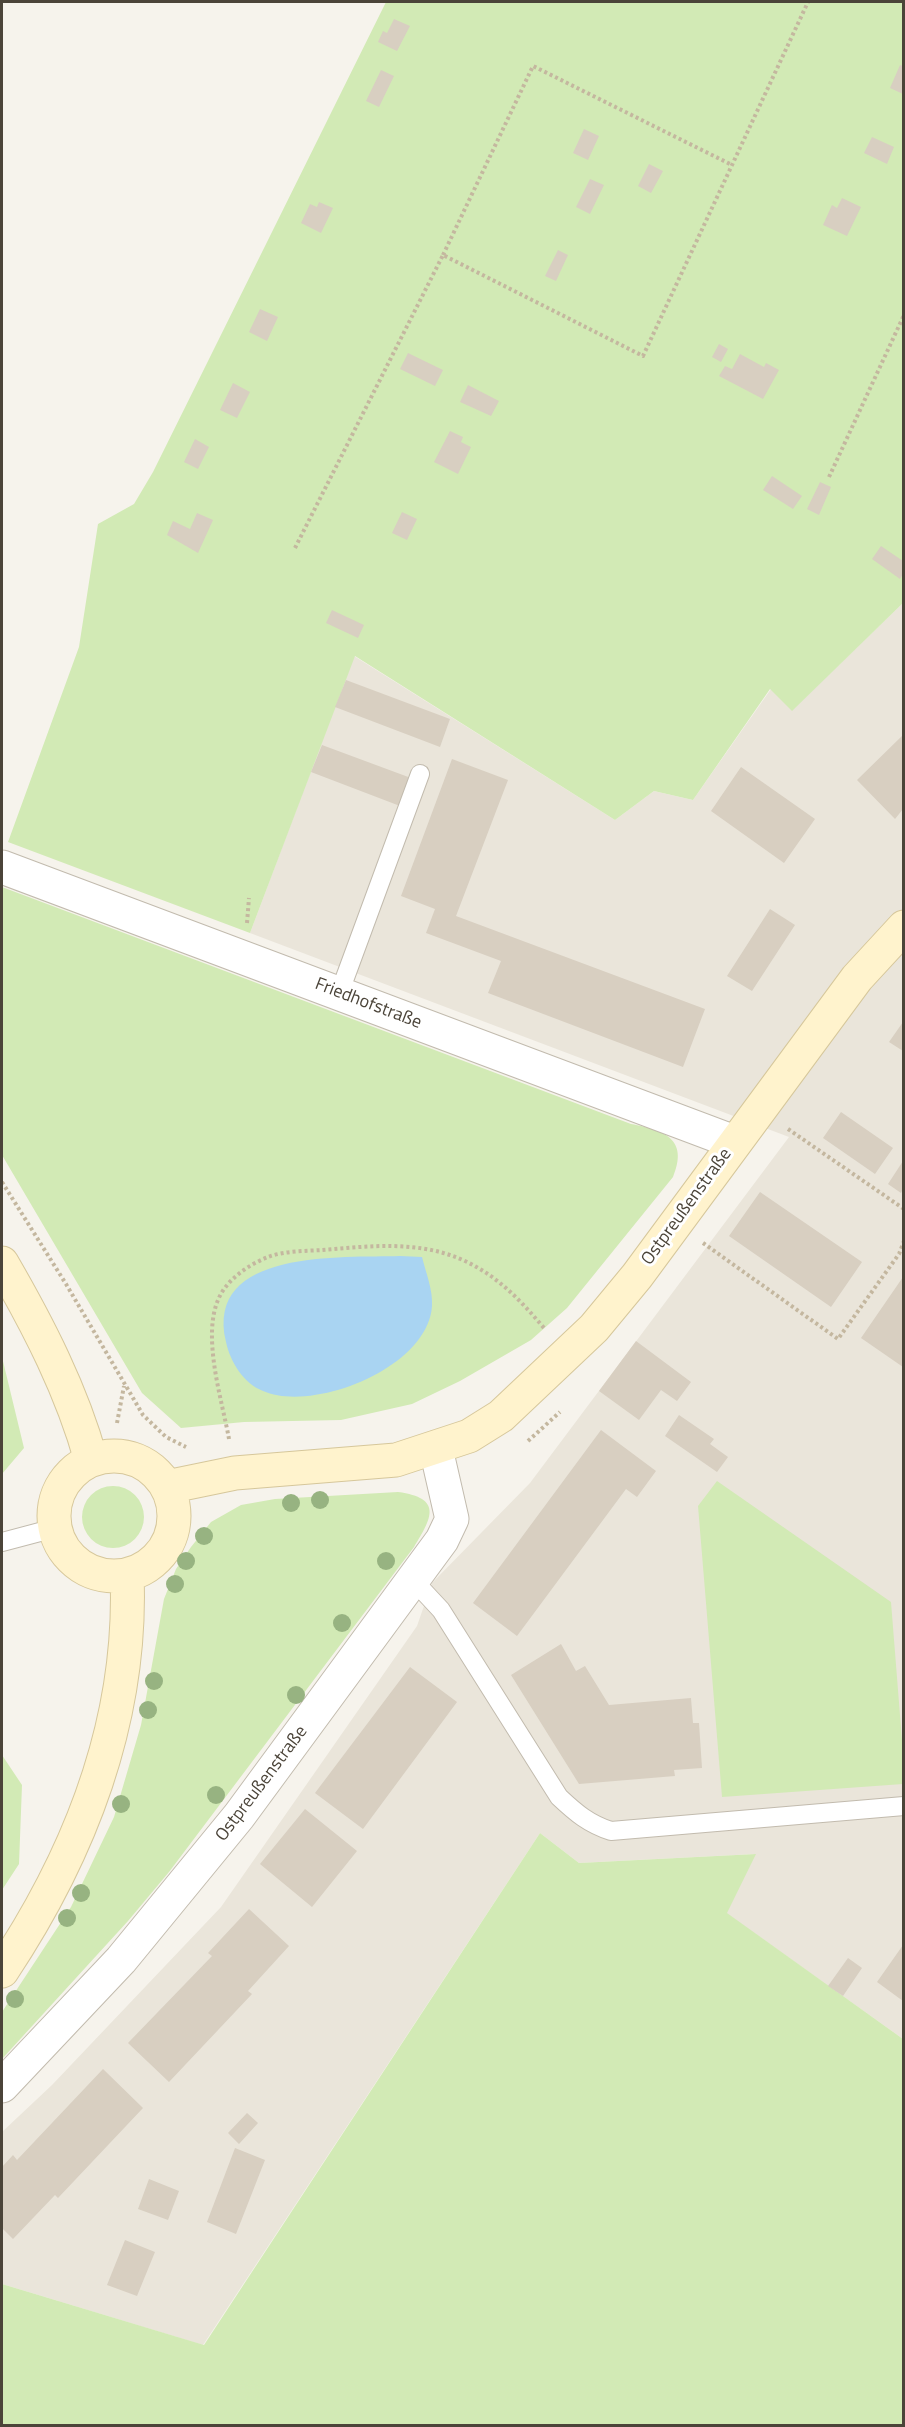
<!DOCTYPE html>
<html>
<head>
<meta charset="utf-8">
<style>
  body { margin:0 }
  #map { position:relative; width:905px; height:2427px; overflow:hidden; background:#f6f3ec; font-family:"Titillium Web",sans-serif }
  canvas { display:block }
  .frame { position:absolute; inset:0; border:3px solid #4b4439; pointer-events:none }
</style>
</head>
<body>
<div id="map">
<canvas width="905" height="2427"></canvas>
<div class="frame"></div>
</div>
<script>
const g = document.querySelector('canvas').getContext('2d');
g.lineJoin = 'round';
function fillPath(path, color) { g.fillStyle = color; g.fill(path, 'evenodd'); }
function trace(path, color, width, dash) { g.strokeStyle = color; g.lineWidth = width; g.lineCap = dash ? 'butt' : 'round'; g.setLineDash(dash || []); g.stroke(path); }
function label(font, color, halo, rows, align = 'center') {
  g.font = font + ' "Titillium Web",sans-serif'; g.lineWidth = 6; g.setLineDash([]); g.textBaseline = 'middle'; g.strokeStyle = halo; g.fillStyle = color; for (const [text, x, y, turn = 0] of rows) {
    g.save(); g.translate(x, y); g.rotate((+turn || 0) * Math.PI / 180); g.textAlign = isNaN(turn) ? turn : align; if (halo) g.strokeText(text, 0, 0); g.fillText(text, 0, 0); g.restore();
  }
}
fillPath(new Path2D(`
  M903 603V2039L726 1913 755 1854 579 1863 540 1833 203 2345 2 2284V2132L52 2085 221 1907 417 1626 432 1583 530 1483 789 1137 250 933 354 656 615 820 654 791 693 800 771 689 792 710Z`), '#eae5da');
fillPath(new Path2D(`
  M386 2H903V603L792 711 770 689 693 800 654 791 615 820 355 656 250 933 8 842 79 647 98 524 134 504 153 472Z
  M2 887 631 1124C664 1130 689 1139 673 1177L567 1308 531 1340 460 1381 412 1404 341 1420 244 1422 181 1428 142 1393 2 1155Z
  M2 1357 24 1448 2 1474Z
  M717 1481 891 1602 903 1753V1784L722 1797 698 1506Z
  M82 1517a31 31 0 1 1 62 0a31 31 0 1 1-62 0Z
  M398 1492C443 1498 432 1518 414 1547L169 1872 128 1921 2 2059V2012L71 1907 114 1817 141 1725 164 1599 176 1569 191 1547 211 1522 241 1505 275 1499Z
  M2 1755 22 1785 19 1864 2 1890Z
  M540 1833 579 1863 756 1854 727 1913 903 2039V2425H2V2284L204 2345Z`), '#d2eab5');
fillPath(new Path2D(`
  M400 1256 422 1257C426 1273 433 1290 432 1306 428 1368 313 1413 263 1391 243 1383 230 1361 226 1342 204 1248 343 1258 400 1256Z`), '#a9d4f2');
fillPath(new Path2D(`
  M394 19 410 26 397 51 378 42 383 31 387 33Z
  M900 65 903 66V94L890 88Z
  M381 70 394 76 379 107 366 101Z
  M584 129 599 136 588 160 573 153Z
  M872 137 894 147 887 164 864 153Z
  M649 164 663 171 651 193 638 186Z
  M590 179 604 185 590 214 576 207Z
  M842 198 861 207 847 236 823 225 832 205 837 208Z
  M319 202 333 208 321 233 301 223 310 204 317 207Z
  M558 250 568 255 556 281 545 276Z
  M260 309 278 317 267 341 249 332Z
  M719 344 728 349 721 362 712 357Z
  M408 353 443 370 435 386 400 369Z
  M740 354 764 367 766 363 779 370 763 399 719 376 725 366 732 369Z
  M233 383 250 392 237 418 220 410Z
  M468 385 499 401 491 416 460 402Z
  M450 431 463 437 461 442 471 447 458 474 434 462Z
  M195 439 209 447 198 469 184 462Z
  M772 476 802 496 793 509 763 490Z
  M820 482 831 487 819 515 807 509Z
  M402 512 417 519 407 540 392 533Z
  M197 513 213 520 198 553 167 535 173 521 190 529Z
  M881 546 903 561V574L900 579 872 559Z
  M332 610 364 625 358 638 326 623Z
  M346 680 450 719 440 747 335 707Z
  M903 735V809L895 819 857 780Z
  M322 745 411 778 400 806 311 772Z
  M452 759 508 780 456 916 705 1009 683 1067 488 993 501 961 426 933 435 909 401 896Z
  M741 767 815 819 784 863 711 811Z
  M770 909 795 925 752 991 727 976Z
  M903 1022V1051L889 1042Z
  M841 1112 893 1148 875 1174 823 1138Z
  M903 1161V1189L901 1193 888 1184Z
  M760 1192 862 1262 831 1307 729 1236Z
  M903 1277V1367L861 1338Z
  M636 1341 691 1382 677 1401 661 1390 639 1420 599 1391Z
  M679 1415 714 1439 710 1444 728 1457 717 1472 665 1436Z
  M601 1430 656 1471 637 1497 626 1489 517 1636 473 1603Z
  M561 1644 576 1671 585 1666 609 1705 691 1698 693 1723H699L702 1768 674 1770 675 1776 579 1784 511 1675Z
  M410 1667 457 1702 363 1829 315 1793Z
  M305 1809 357 1851 312 1907 260 1864Z
  M249 1909 289 1946 248 1991 252 1994 169 2082 128 2043 212 1956 208 1953Z
  M903 1945V2001L877 1982Z
  M848 1958 862 1968 843 1996 828 1986Z
  M103 2069 143 2108 58 2198 55 2195 13 2239 2 2228V2167L13 2155 17 2160Z
  M247 2113 258 2123 239 2144 228 2133Z
  M235 2148 265 2160 236 2234 207 2222Z
  M149 2179 179 2191 168 2220 138 2209Z
  M125 2240 155 2252 137 2296 107 2285Z`), '#d8cfc1');
const lane = new Path2D(`
  M339 994 420 774
  M2 1542 55 1528
  M414 1581 441 1610 559 1797C576 1813 589 1824 611 1831L904 1806`);
const street = new Path2D(`
  M2 867 734 1142
  M2 2086 121 1960 239 1816 442 1540 452 1519 436 1449`);
const secondary = new Path2D(`
  M2 1263C38 1325 72 1391 91 1460
  M54 1516a60 60 0 1 1 120 0a60 60 0 1 1-120 0Z
  M167 1487 235 1473 396 1460 469 1436 501 1416 594 1328 637 1276 857 978 904 927
  M2 1971C80 1854 133 1719 127 1575`);
trace(lane, '#c2bbae', 20);
trace(street, '#c2bbae', 35);
trace(secondary, '#d6c79b', 35);
trace(new Path2D(`
  M443 255 533 66 730 164
  M829 477 904 315
  M295 548 443 255 643 356 808 2
  M247 923 249 898
  M788 1129 904 1209
  M2 1182 66 1284 143 1415 166 1437 186 1447
  M703 1243 838 1339 899 1254 904 1241
  M117 1423 124 1386
  M229 1439C222 1400 202 1338 218 1300 226 1280 248 1265 268 1257 284 1251 305 1251 322 1250 370 1246 420 1240 465 1261 499 1277 521 1301 544 1328
  M528 1441 560 1412`), '#c4b79f', 4, [3, 3]);
trace(lane, '#fff', 18);
trace(street, '#fff', 33);
trace(secondary, '#fff3cd', 33);
g.fillStyle = '#97b381';
for (const [x, y] of [
  [320,1500],
  [291,1503],
  [204,1536],
  [186,1561],
  [386,1561],
  [175,1584],
  [342,1623],
  [154,1681],
  [296,1695],
  [148,1710],
  [216,1795],
  [121,1804],
  [81,1893],
  [67,1918],
  [15,1999]
]) { g.beginPath(); g.arc(x, y, 9, 0, 2 * Math.PI); g.fill(); }
label('18px', '#4b4439', '#fff', [
  ["Friedhofstraße",368,1004,21],
  ["Ostpreußenstraße",687,1207,-54],
  ["Ostpreußenstraße",262,1784,-53]
]);
</script>
</body>
</html>
